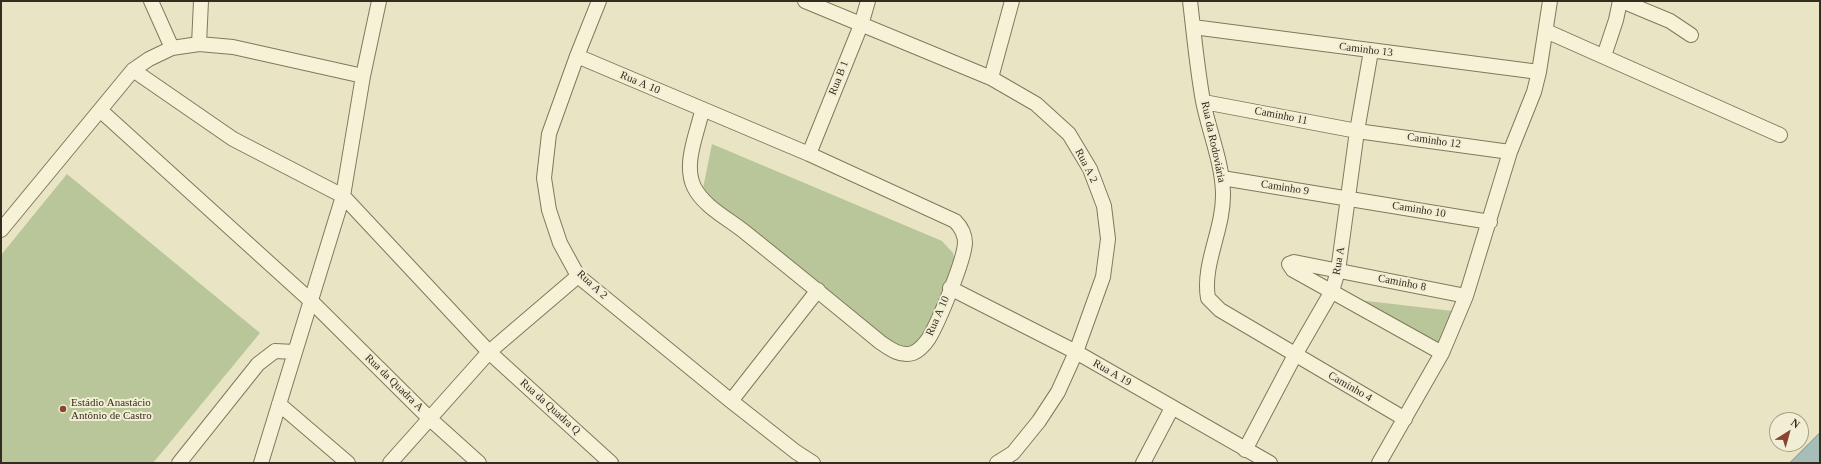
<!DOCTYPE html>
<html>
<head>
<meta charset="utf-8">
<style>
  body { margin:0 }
  #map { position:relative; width:1821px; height:464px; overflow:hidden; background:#e9e5c4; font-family:"Times New Roman",serif }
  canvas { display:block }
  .frame { position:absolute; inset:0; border:2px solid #332d1f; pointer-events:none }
  .north { position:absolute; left:1769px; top:412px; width:40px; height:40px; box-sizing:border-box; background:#f1eed3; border:1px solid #a5a18b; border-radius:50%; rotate:37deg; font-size:11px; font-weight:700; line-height:16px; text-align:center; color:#332d1f }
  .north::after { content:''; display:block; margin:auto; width:14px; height:18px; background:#8a4433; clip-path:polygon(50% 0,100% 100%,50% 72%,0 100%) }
</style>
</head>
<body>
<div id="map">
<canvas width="1821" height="464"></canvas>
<div class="frame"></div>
<div class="north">N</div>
</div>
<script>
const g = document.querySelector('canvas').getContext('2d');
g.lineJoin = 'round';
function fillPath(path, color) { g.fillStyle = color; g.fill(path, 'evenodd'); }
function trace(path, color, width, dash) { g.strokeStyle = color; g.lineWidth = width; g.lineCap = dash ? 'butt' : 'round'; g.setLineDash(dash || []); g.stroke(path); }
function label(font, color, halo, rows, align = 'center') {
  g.font = font + ' "Times New Roman",serif'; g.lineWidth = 4; g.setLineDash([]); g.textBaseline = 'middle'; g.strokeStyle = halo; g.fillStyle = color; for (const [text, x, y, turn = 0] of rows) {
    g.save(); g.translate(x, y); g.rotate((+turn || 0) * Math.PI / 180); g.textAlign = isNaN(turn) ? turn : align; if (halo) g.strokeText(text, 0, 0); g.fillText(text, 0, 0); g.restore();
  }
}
fillPath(new Path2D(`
  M712 144 942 241 953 253 955 262 920 345 896 352 702 193Z
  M67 174 260 333 153 463H1V255Z
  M1350 299 1453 311 1439 347Z`), '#b8c69a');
const water = new Path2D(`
  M1820 433V463H1790Z`);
fillPath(water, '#a6bdba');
trace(water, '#6e8988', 1);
const minor = new Path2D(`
  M151 1 172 48
  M379 1 363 76 343 196 489 352 611 463
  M599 1 577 56 549 134 544 178 549 210 560 243 578 276 731 401 796 452 813 463
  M805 1 991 78 1036 104 1069 134 1090 169 1104 206 1108 239 1103 277 1076 352 1058 392 1039 421 1013 453 997 463
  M1190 1C1194 34 1197 68 1203 101 1209 132 1222 161 1223 193 1224 229 1202 264 1208 298L1220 310 1405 419
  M1622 1 1670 21 1691 35
  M1193 27 1539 72
  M1546 31 1780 135
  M199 44 201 1
  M577 56 809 154 955 221C961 227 965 233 965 243 964 261 939 321 929 338 925 344 920 350 913 353 901 357 890 349 880 342 835 305 791 269 746 233 729 219 704 207 694 187 683 164 697 134 702 111
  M1604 56 1616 20 1620 1
  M133 70 233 139 343 196 261 463
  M991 78 1012 1
  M1204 102 1357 131 1510 152
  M100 110 311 301 429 418 479 463
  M809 154 861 25 868 1
  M1222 178 1490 222
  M1 230 133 70 149 59 172 48 199 44 233 47 363 76
  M950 288 1076 352 1270 463
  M1442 353 1293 270 1289 264 1294 262 1466 296
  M731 401 818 290
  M279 404 348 463
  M1245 450 1295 355 1332 291 1338 271 1357 131 1371 51
  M179 463 258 364 275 351 295 352
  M390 463 489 352 578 276
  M1143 463 1172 408
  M1379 463 1442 353 1466 296 1510 152 1534 92 1539 72 1550 1`);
trace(minor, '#81785d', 16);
trace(minor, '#f5f2d7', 14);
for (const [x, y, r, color] of [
  [63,409,4,"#8a4433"]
]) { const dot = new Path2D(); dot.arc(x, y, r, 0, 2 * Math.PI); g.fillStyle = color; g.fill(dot); trace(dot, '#f1eed3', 1.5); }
label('11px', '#332d1f', '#f1eed3', [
  ["Caminho 13",1366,50,7],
  ["Rua B 1",839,78,-68],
  ["Rua A 10",640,83,23],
  ["Caminho 11",1281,116,11],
  ["Caminho 12",1434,141,8],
  ["Rua da Rodoviária",1213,142,78],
  ["Rua A 2",1086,166,63],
  ["Caminho 9",1285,188,9],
  ["Caminho 10",1419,210,9],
  ["Rua A",1339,261,-80],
  ["Caminho 8",1402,283,11],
  ["Rua A 2",592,285,43],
  ["Rua A 10",938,316,-66],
  ["Rua A 19",1112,373,30],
  ["Rua da Quadra A",394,383,44],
  ["Caminho 4",1350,387,30],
  ["Rua da Quadra Q",550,407,42]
]);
label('11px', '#332d1f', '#f1eed3', [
  ["Estádio Anastácio",71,403],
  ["Antônio de Castro",71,416]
], 'left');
</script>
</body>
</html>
